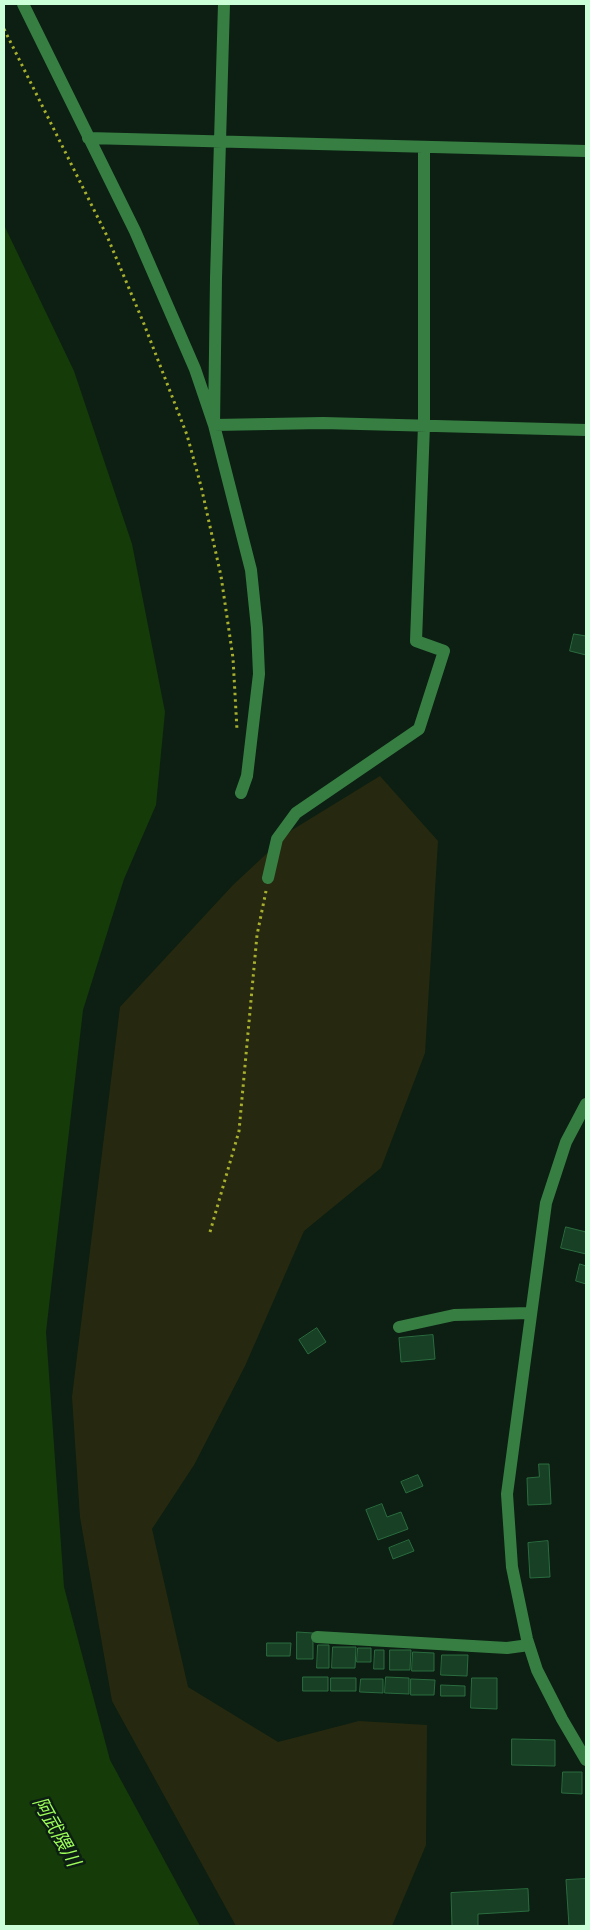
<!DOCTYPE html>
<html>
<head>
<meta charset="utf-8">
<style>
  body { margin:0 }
  #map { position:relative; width:590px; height:1930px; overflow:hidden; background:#0c1f12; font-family:Figtree,sans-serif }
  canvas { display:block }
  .frame { position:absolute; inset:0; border:5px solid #caffd7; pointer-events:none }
</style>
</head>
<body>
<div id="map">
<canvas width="590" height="1930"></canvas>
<div class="frame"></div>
</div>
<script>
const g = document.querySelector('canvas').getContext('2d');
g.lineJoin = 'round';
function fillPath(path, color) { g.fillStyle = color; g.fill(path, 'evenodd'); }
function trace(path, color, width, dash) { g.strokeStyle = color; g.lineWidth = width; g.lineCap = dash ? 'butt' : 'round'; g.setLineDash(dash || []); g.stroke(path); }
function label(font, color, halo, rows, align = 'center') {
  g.font = font + ' Figtree,"Noto Sans JP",sans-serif'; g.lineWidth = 5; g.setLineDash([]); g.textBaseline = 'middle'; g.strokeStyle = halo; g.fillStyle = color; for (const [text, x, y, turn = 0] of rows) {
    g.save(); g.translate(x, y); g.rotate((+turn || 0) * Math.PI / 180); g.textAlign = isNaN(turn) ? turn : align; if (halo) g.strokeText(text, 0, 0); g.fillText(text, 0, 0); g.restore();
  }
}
fillPath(new Path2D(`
  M380 776 438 841 425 1053 381 1168 304 1231 245 1366 194 1465 152 1529 188 1687 278 1742 359 1721 427 1725 426 1845 392 1926H236L112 1701 80 1517 72 1397 120 1007 233 885 292 830Z`), '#26290f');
fillPath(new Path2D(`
  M4 225 74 371 132 544 165 712 156 805 124 879 83 1010 46 1332 64 1587 110 1760 200 1926H4Z`), '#153b09');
const building = new Path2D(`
  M574 634 586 636V655L570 651Z
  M566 1227 586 1232V1254L561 1248Z
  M580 1264 586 1266V1284L576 1281Z
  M317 1328 326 1342 308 1354 299 1340Z
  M433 1335 435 1359 401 1362 399 1338Z
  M539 1464H549L551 1504 528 1505 527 1478 539 1477Z
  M418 1475 423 1486 406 1493 401 1482Z
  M382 1504 387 1517 401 1512 408 1529 378 1540 366 1510Z
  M409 1540 414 1551 393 1559 389 1548Z
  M548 1541 550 1577 530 1578 528 1543Z
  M297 1632 313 1633V1659H297Z
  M267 1643H291L290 1656H267Z
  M318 1645H329V1668H317Z
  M333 1647H356L355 1668H332Z
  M358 1648H371V1662H357Z
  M375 1650H384V1669H374Z
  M390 1650H411L410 1670H390Z
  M413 1652 434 1653V1671H412Z
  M442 1655H468L467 1676 441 1675Z
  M303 1677H328V1691H303Z
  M386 1677 409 1678V1694L385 1693Z
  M331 1678H356V1691H331Z
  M472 1678H497V1709L471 1708Z
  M361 1679H383V1693L360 1692Z
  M411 1679 435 1680 434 1695H411Z
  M441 1685 465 1686V1696H441Z
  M512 1739 555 1740V1766L512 1765Z
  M563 1772H582V1794L562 1793Z
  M586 1879V1925L569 1926 566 1880Z
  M528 1889 529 1911 478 1914V1926H452L451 1893Z`);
fillPath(building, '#184025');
trace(building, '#2a6c3f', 1);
trace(new Path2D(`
  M4 29 107 236 144 324 187 435 201 486 221 576 233 658 237 730
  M210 1232 239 1131 257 935 266 891`), '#a8b02d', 3, [2.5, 4]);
trace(new Path2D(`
  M23 4 135 231 195 369 214 425 251 570 257 628 259 674 247 776 241 793
  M224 4 216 278 214 425 323 423 586 430
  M88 138 586 151
  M268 878 277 839 296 813 419 729 444 651 416 641 424 425V148
  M586 1104 566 1142 546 1203 507 1494 512 1567 527 1639 537 1670 562 1719 586 1760
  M399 1327 454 1315 530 1313
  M317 1637 507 1648 529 1645`), '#377e43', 12);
label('italic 19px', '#9dfe59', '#0c1f12', [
  ["阿武隈川",56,1832,61]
]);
</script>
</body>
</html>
